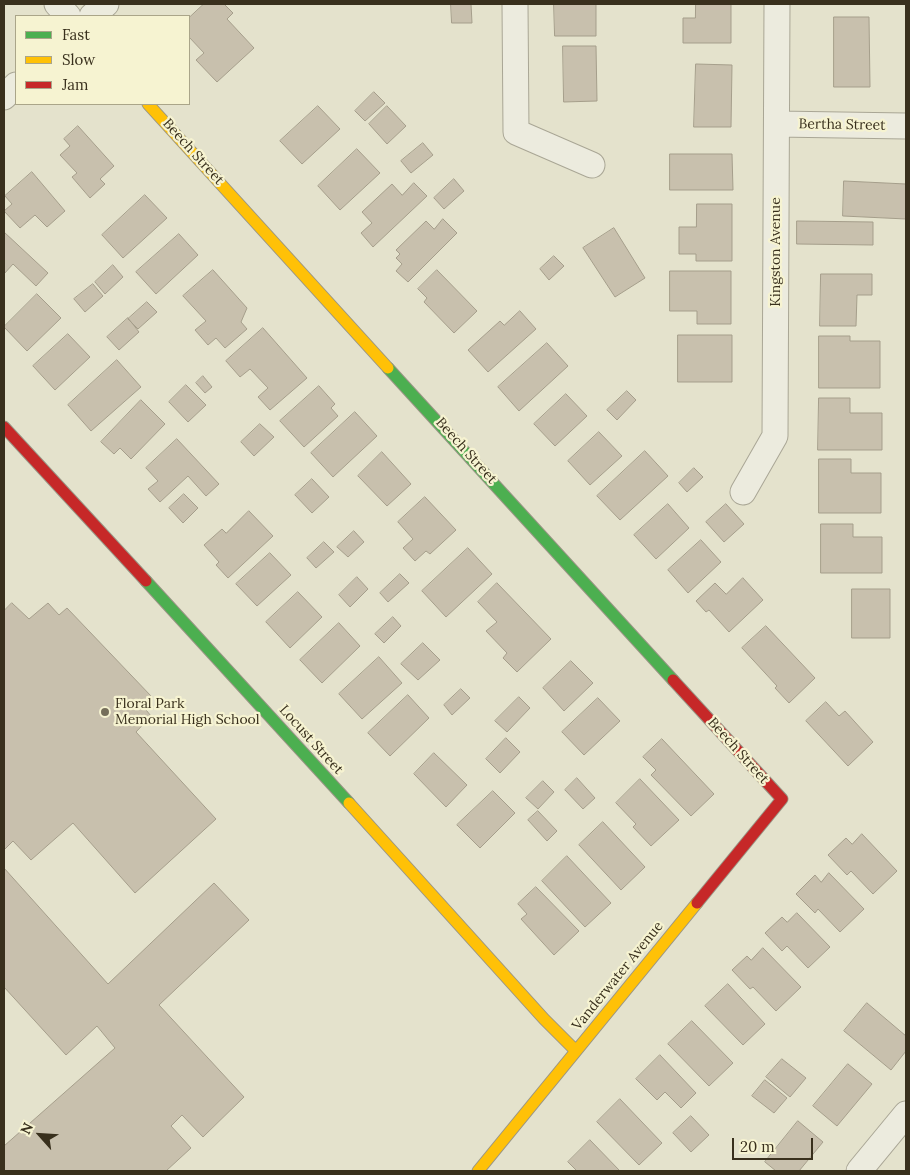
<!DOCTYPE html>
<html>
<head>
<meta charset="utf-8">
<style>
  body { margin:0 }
  #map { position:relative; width:910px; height:1175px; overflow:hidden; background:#e4e2cc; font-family:Lora,serif }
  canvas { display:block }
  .frame { position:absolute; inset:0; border:5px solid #39301d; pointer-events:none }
  .legend { position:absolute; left:15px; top:15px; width:175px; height:90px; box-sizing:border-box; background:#f6f3d1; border:1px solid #aaa589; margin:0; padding:6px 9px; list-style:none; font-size:15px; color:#39301d }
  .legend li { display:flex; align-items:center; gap:10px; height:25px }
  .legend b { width:25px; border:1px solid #aaa589 }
  .north { position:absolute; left:15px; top:1110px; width:50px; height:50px; -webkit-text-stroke:4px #f6f3d1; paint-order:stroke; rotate:296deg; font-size:14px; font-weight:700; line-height:20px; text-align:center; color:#39301d }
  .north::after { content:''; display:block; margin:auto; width:18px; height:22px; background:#39301d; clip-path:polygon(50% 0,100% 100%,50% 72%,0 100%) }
  .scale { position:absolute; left:732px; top:1138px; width:81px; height:22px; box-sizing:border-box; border:2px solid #39301d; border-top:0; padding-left:6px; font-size:15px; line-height:18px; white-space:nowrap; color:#39301d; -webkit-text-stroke:4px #f6f3d1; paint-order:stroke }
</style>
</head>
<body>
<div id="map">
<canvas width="910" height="1175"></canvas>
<div class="frame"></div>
<ul class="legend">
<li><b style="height:6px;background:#4caf50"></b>Fast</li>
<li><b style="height:6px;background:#ffc107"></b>Slow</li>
<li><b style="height:6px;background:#c62828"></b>Jam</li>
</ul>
<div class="north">N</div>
<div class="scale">20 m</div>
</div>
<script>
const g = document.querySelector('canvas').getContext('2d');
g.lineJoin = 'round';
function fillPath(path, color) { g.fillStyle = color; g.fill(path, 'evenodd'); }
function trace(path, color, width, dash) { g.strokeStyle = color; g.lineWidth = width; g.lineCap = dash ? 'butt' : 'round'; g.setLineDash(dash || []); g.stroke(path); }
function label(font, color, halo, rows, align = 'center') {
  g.font = font + ' Lora,serif'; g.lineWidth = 4.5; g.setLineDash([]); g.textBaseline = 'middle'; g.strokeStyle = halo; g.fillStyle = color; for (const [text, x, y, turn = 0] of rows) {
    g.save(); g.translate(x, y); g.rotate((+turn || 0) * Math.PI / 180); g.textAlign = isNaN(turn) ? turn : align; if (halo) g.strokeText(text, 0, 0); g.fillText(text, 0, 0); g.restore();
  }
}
const building = new Path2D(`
  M204 4H224L233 13 227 19 254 48 217 82 196 60 204 53 189 37V18Z
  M451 4H471L472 23H452Z
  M554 4H596V36H555Z
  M696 4H731V43H683V18H695Z
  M834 17H869L870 87H834Z
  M563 46H596L597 101 564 102Z
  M696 64 732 65 731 127H694Z
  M374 92 385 103 365 121 355 111Z
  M318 106 340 129 302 164 280 141Z
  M387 106 406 126 387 144 369 124Z
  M78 126 114 166 100 179 105 184 90 198 72 177 77 173 60 155 70 146 64 139Z
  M423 143 433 155 411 173 401 161Z
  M357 149 380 173 340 210 318 186Z
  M670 154H732L733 190H670Z
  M32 172 65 211 47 227 35 215 20 228 4 211 12 204 5 196Z
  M454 179 464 191 444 209 434 198Z
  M844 181 906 184V219L843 216Z
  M414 183 427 196 373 247 361 233 372 223 362 212 392 184 402 195Z
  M145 195 167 218 123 258 102 235Z
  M697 204H732V261H696V254H679V227H696Z
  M443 219 457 233 408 282 396 271 402 264 396 258 400 254 396 250 426 221 434 229Z
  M797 221 873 222V245L797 244Z
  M614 228 645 278 615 297 583 248Z
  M4 232 48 273 36 286 13 264 4 274Z
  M179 234 198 255 156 294 136 272Z
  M554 256 564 266 549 280 540 269Z
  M113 265 123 277 105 294 95 282Z
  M213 270 247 308 241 322 247 329 225 348 216 338 208 345 195 330 206 321 183 296Z
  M437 270 477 311 454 333 424 302 427 298 418 289Z
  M670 271H731V324H697V311H670Z
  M821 274H872V295H857L856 326H820Z
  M93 284 103 296 85 312 74 299Z
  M37 294 61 318 27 351 4 327Z
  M147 302 157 312 138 329 128 319Z
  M520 311 536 329 488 372 468 350 500 321 504 325Z
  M128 318 139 332 119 350 107 337Z
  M263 328 307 378 270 410 258 397 268 388 250 369 240 377 226 361Z
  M68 334 90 357 55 390 33 366Z
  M678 335H732V382H678Z
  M819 336H850V341H880V388H819Z
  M547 343 568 366 519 411 498 387Z
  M117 360 141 387 91 431 68 405Z
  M203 376 212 387 205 393 196 383Z
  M186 385 206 405 188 422 169 402Z
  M319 386 335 404 331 408 338 416 304 447 280 421Z
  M627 391 636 400 617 420 607 410Z
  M566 394 587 416 555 446 534 424Z
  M819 398H850V413H882V450H818Z
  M141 400 165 424 131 459 120 448 114 454 101 442Z
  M355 412 377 436 333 477 311 453Z
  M260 424 274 437 254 456 241 442Z
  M599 432 622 456 590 485 568 461Z
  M177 439 219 484 206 496 188 476 160 502 148 489 158 481 146 468Z
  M645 451 668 476 620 520 597 496Z
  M382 452 411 484 387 506 358 476Z
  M819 459H851V473H881V513H819Z
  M694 468 703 477 687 492 679 483Z
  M312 479 329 497 312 513 295 495Z
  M184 494 198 508 183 523 169 508Z
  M425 497 456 530 430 554 426 551 415 561 403 548 413 539 398 522Z
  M668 504 689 528 656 559 634 535Z
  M726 504 744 524 724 542 706 522Z
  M249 511 273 536 228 578 216 565 219 562 204 545 222 529 226 533Z
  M821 524H853V537H882V573H821Z
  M354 531 364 542 348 557 337 547Z
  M701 540 721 562 688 593 668 570Z
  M324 542 334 552 316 568 307 558Z
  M468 548 492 574 446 617 422 591Z
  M270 553 291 575 257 606 236 584Z
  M400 574 409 583 388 602 380 593Z
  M357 577 368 589 350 607 339 595Z
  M743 578 763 600 729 632 709 610 706 612 696 601 715 583 726 594Z
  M497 583 551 639 517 672 503 658 507 653 486 631 497 622 478 602Z
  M852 589H890V638H852Z
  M298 592 322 617 290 648 266 622Z
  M12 603 29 619 48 603 59 615 67 608 151 696 142 705 151 716 136 732 216 819 135 893 73 823 31 860 13 841 4 850V611Z
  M393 617 401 626 384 643 375 634Z
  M339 623 360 646 322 683 300 660Z
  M766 626 815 678 789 703 775 688 777 686 742 648Z
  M423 643 440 660 418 680 401 664Z
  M379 657 402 683 362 719 339 694Z
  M571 661 593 683 564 711 543 688Z
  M461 689 470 698 452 715 444 705Z
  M408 695 429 718 390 756 368 733Z
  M519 697 530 708 507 732 495 721Z
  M598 698 620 721 584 755 562 732Z
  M826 702 839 716 845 711 873 742 848 766 806 721Z
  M506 738 520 752 500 773 486 759Z
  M662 739 714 794 691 816 651 775 656 770 643 757Z
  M434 753 467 785 446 807 414 774Z
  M577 778 595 798 583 809 565 790Z
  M640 779 679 820 651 846 633 827 636 824 616 803Z
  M543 781 554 792 538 809 526 798Z
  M493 791 515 813 480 848 457 825Z
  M538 811 557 831 547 841 528 820Z
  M603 822 645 867 621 890 579 845Z
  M862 834 897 871 873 894 851 871 847 875 828 855 846 838 852 844Z
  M567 856 611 903 585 927 542 881Z
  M4 868 108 984 214 883 249 920 159 1005 244 1097 203 1137 182 1115 171 1126 191 1148 166 1171H4V1146L115 1048 97 1026 66 1055 4 987Z
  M829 873 864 909 840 932 818 909 815 913 796 894 815 875 821 882Z
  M536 887 579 931 554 955 521 919 527 914 518 904Z
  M797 913 830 947 808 968 787 946 782 951 765 933 782 917 787 922Z
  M763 948 801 987 776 1011 753 987 750 989 732 970 747 956 751 960Z
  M728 984 765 1024 743 1045 705 1006Z
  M867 1003 906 1036V1051L891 1070 844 1031Z
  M692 1021 733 1063 709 1086 668 1044Z
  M660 1055 696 1093 681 1108 665 1092 657 1100 636 1079Z
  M782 1059 806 1078 790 1097 766 1077Z
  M848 1064 872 1084 837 1126 813 1106Z
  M765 1080 787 1098 774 1113 752 1096Z
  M620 1099 662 1143 639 1165 597 1122Z
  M691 1116 709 1135 691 1152 673 1133Z
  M798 1121 823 1142 799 1171H776L765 1162Z
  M590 1140 620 1171H577L568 1162Z`);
fillPath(building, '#c8c0ad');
trace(building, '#a59e8b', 1);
const street = new Path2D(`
  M57 4 68 16
  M515 4 516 132 592 165
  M92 16 106 4
  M4 97 16 85
  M777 124 906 126
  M743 492 775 436 777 4
  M859 1171 906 1114`);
const fast = new Path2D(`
  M388 368 673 680
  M146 581 349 803`);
const slow = new Path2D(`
  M148 104 388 368
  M349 803 544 1019 576 1051
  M478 1171 697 903`);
const jam = new Path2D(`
  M4 427 146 581
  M673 680 782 799 697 903`);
trace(street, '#a9a695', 27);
trace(fast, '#999585', 13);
trace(slow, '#999585', 13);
trace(jam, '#999585', 13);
trace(street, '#ecebde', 25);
trace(fast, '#4caf50', 11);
trace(slow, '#ffc107', 11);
trace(jam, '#c62828', 11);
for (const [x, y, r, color] of [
  [105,712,5,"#756e5a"]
]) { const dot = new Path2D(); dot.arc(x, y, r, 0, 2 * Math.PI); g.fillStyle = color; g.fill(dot); trace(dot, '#f6f3d1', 2); }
label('14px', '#39301d', '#f6f3d1', [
  ["Bertha Street",842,125,1],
  ["Beech Street",193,152,48],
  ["Kingston Avenue",776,252,-90],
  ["Beech Street",466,451,48],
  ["Locust Street",311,740,48],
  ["Beech Street",738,751,48],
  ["Vanderwater Avenue",618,976,-51]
]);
label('14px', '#39301d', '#f6f3d1', [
  ["Floral Park",115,704],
  ["Memorial High School",115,720]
], 'left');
</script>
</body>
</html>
